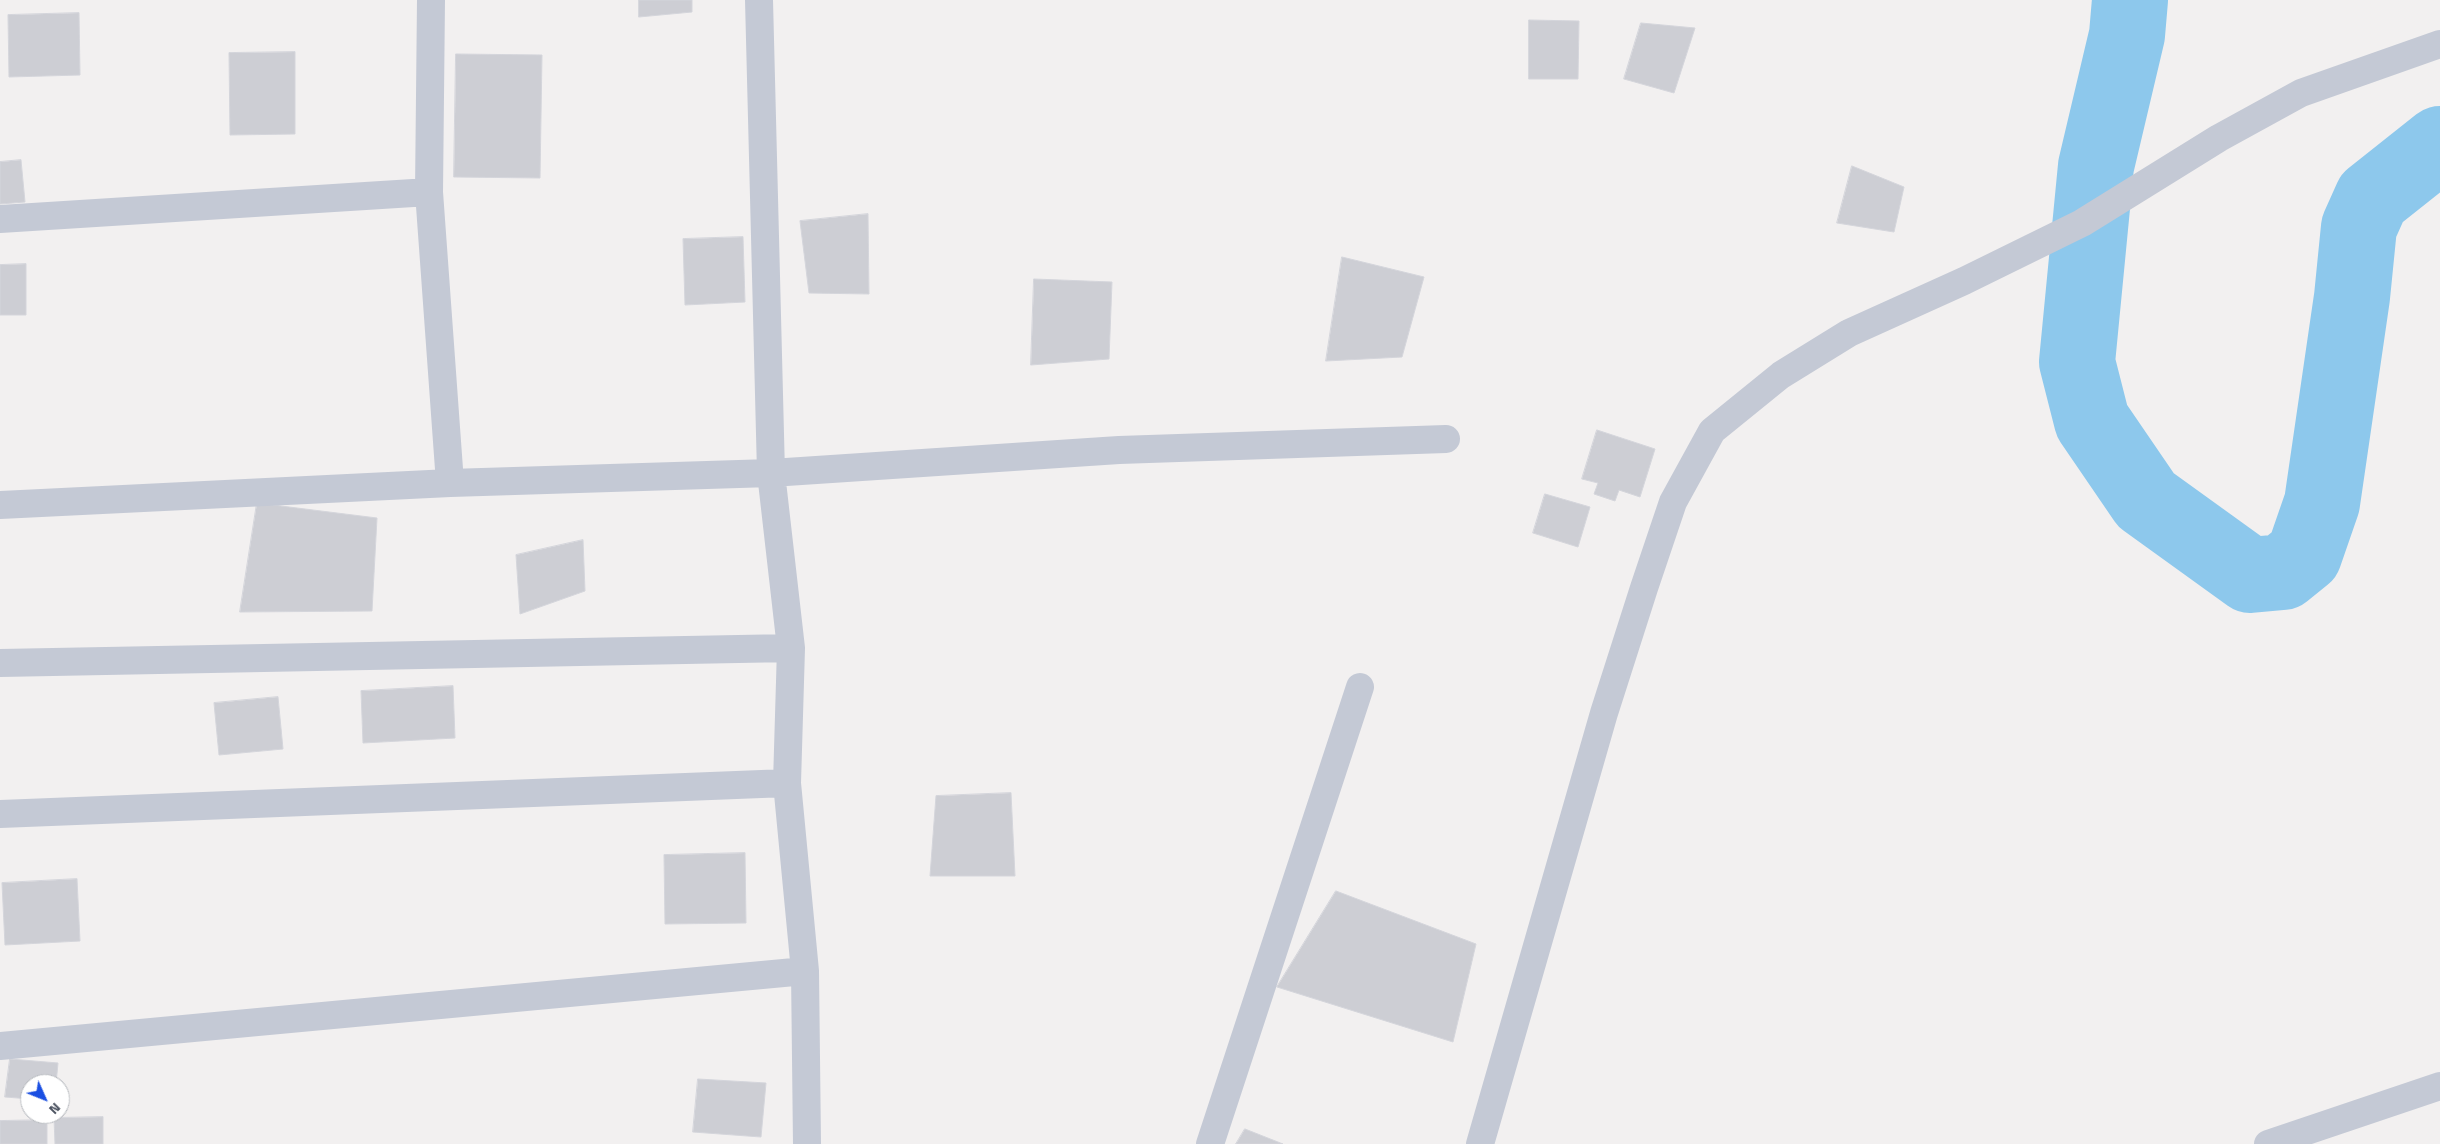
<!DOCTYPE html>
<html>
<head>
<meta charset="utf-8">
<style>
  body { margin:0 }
  #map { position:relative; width:2440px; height:1144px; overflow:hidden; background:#f2f0f0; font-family:"Titillium Web",sans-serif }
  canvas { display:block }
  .north { position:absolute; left:20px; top:1074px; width:50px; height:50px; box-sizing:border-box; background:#fff; border:1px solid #b6b9be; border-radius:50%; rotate:134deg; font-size:14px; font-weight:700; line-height:20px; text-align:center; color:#484f5d }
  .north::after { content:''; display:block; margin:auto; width:18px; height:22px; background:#1a4fe2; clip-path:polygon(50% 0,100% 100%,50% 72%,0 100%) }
</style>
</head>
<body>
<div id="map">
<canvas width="2440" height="1144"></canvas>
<div class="north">N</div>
</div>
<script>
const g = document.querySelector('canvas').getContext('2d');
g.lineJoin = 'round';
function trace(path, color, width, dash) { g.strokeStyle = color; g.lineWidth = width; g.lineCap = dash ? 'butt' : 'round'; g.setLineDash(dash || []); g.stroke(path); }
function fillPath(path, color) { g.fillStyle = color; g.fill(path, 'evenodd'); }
trace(new Path2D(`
  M2130 0 2127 35 2096 166 2077 362 2092 421 2146 500 2250 575 2283 572 2304 555 2322 503 2352 297 2359 227 2372 198 2440 144`), '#8dc8ec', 76);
const building = new Path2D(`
  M639 0H692V12L639 17Z
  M79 13 80 75 9 77 8 15Z
  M1529 20 1579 21 1578 79H1529Z
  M1641 23 1695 28 1674 93 1624 79Z
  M295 52V134L230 135 229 53Z
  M456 54 542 55 540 178 454 177Z
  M21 160 25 202 0 204V162Z
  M1852 166 1904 187 1894 232 1837 223Z
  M868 214 869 294 809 293 800 221Z
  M743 237 745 302 685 305 683 239Z
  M1342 257 1424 277 1402 357 1326 361Z
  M26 264V315H0V265Z
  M1034 279 1112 282 1109 359 1031 365Z
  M1597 430 1655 449 1640 497 1619 490 1615 501 1594 494 1598 483 1582 479Z
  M1545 494 1590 507 1578 547 1533 533Z
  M257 503 377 518 372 611 240 612Z
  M583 540 585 591 520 614 516 555Z
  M453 686 455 738 363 743 361 691Z
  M278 697 283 749 219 755 214 703Z
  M1011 793 1015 876H930L936 796Z
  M745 853 746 923 665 924 664 855Z
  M77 879 80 941 5 945 2 883Z
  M1336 891 1476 944 1453 1042 1277 987Z
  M10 1059 58 1063 56 1084H30V1099L5 1097Z
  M698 1079 766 1083 761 1137 693 1132Z
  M103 1117V1144H55L54 1118Z
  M47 1120V1144H0V1121Z
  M1245 1129 1283 1144H1236Z`);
fillPath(building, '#cdced4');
trace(building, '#d4d5db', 1);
trace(new Path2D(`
  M431 0 429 192 450 483
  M759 0 771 473 791 648 787 783 805 971 807 1144
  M0 219 429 192
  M0 505 450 483 771 473 1119 450 1446 439
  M0 663 791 648
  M0 814 787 783
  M0 1046 805 971
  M1210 1144 1360 687
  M1480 1144 1604 713 1644 588 1673 502 1712 431 1781 375 1849 333 1964 281 2082 223 2219 138 2301 93 2440 44
  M2268 1144 2440 1086`), '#c4c9d5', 28);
</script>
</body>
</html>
